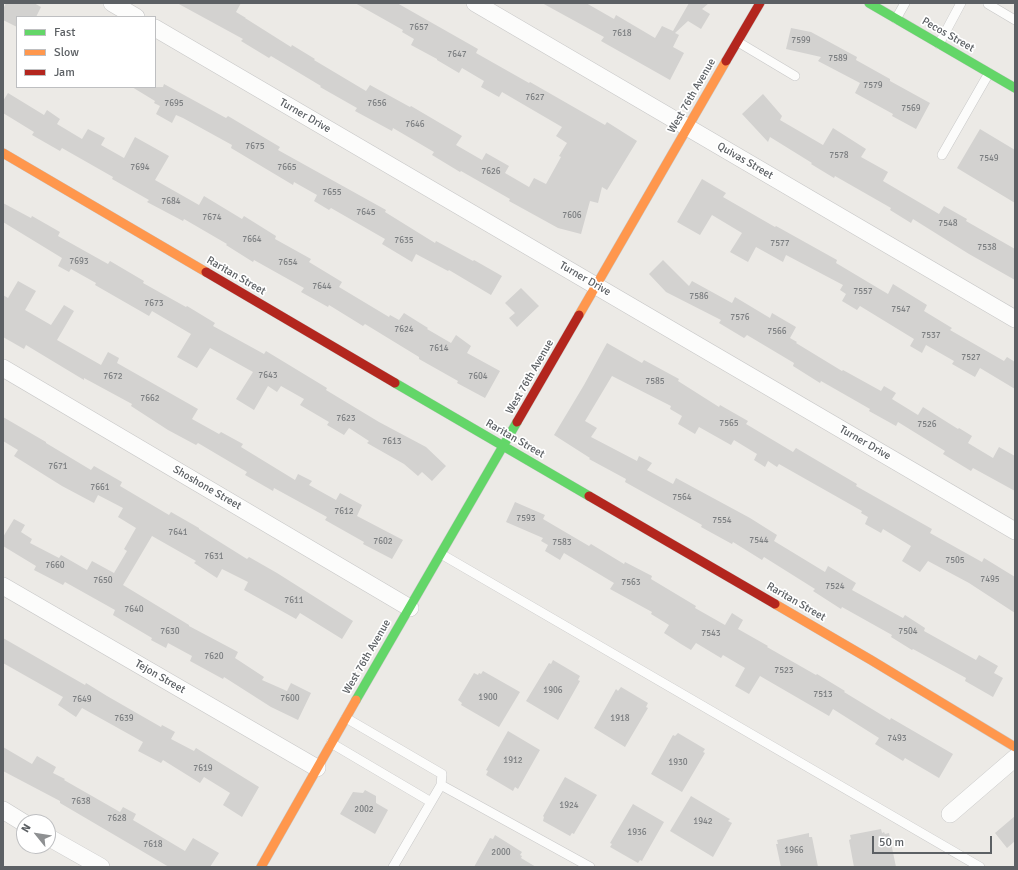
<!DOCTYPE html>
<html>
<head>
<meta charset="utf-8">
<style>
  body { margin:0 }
  #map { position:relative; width:1018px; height:870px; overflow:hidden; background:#eceae6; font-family:Signika,sans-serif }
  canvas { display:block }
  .frame { position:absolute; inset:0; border:4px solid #5c6064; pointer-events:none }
  .legend { position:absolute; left:16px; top:16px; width:140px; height:72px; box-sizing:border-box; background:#fff; border:1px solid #bebfc1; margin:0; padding:5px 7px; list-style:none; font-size:12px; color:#5c6064 }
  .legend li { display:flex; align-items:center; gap:8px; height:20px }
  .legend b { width:20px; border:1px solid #bebfc1 }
  .north { position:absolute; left:16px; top:814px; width:40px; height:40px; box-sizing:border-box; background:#fff; border:1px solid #bebfc1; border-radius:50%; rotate:300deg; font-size:11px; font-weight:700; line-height:16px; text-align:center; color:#5c6064 }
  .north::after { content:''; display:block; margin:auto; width:14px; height:18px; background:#8e9092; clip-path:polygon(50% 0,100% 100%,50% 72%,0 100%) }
  .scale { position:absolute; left:872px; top:836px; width:120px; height:18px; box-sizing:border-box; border:2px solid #5c6064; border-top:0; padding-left:5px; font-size:12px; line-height:14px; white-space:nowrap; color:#5c6064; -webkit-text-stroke:3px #fff; paint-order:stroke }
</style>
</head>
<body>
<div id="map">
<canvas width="1018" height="870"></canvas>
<div class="frame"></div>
<ul class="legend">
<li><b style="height:5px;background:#63d668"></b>Fast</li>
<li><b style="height:5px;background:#ff974d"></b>Slow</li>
<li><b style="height:5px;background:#b3261e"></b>Jam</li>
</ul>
<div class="north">N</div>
<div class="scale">50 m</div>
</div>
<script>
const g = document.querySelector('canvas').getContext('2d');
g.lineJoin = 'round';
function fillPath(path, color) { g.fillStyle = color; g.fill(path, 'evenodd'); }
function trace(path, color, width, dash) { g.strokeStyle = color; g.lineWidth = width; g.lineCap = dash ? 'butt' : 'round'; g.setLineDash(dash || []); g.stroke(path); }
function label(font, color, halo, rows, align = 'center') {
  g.font = font + ' Signika,sans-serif'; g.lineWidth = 3.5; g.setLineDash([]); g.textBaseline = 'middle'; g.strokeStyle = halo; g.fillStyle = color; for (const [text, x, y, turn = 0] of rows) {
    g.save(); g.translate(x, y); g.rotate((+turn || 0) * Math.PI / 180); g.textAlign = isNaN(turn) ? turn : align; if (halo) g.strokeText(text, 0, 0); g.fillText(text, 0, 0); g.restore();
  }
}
fillPath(new Path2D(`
  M6 3H34L41 7 36 17H17V27L3 20V9Z
  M177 3H241L236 12 246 18H245L291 47 292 45 315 59 314 60 366 91 370 85 410 107 411 106 462 136 456 145 482 160 486 153 509 166 505 173 529 187 534 178 546 184 561 157 559 156 567 143 556 136 562 127 502 92 499 97 481 87 484 81 462 68 459 73 437 60V59L411 45 414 39 402 32 403 30 355 3H397L478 49 476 53 529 83 530 82 605 125 607 122 637 141 607 190 602 187 598 203 590 201 581 234 558 228 509 201 510 199 461 171 460 172 432 155 434 152 393 128 392 131 355 111 357 108 320 87 321 86 271 56 269 58 241 41 243 39Z
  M542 3H586L614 19 616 15 655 38 662 26 673 31 689 3H709L702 9 710 14 701 29 688 21 675 33 679 35 673 47 684 53 670 80 601 41 604 37Z
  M791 28 811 32 857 57 856 60 890 79V81L930 103 916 129 892 116 893 114 855 93 860 83 818 61 821 57 786 49Z
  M164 84 226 118 228 116 280 147 278 150 386 210 385 212 435 243 436 241 473 261 474 260 502 276 491 295 449 270 448 271 416 254 412 262 382 244 385 239 331 208 329 210 314 201 317 195 294 182 293 185 231 148 232 145 183 118 176 115 172 123 156 114 160 106 154 103 155 101 132 87H163Z
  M8 93 44 115 47 110 60 119 57 124 82 139 88 129 105 138 101 145 124 158 135 137 169 156 155 180 199 205 204 196 242 219 244 216 276 236 275 239 311 259 309 262 342 282 339 287 389 317 390 315 399 320 404 313 428 328 427 329 451 343 456 335 471 346 467 353 500 371 485 398 457 383 458 381 419 359V357L365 324 363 326 329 305 328 307 301 292 304 288 254 260 253 262 226 245 227 244 184 219 183 221 147 202 149 200 112 179 113 177 62 148 60 151 32 135 34 132 3 113V101Z
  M763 94 782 116 780 120 823 145 833 128 866 149 861 157 888 172 883 181 939 214 944 206 967 219 966 221 1015 249V280L969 254 913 219 911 223 890 210 891 208 835 176 834 178 811 164 812 163 770 137 768 142 742 114Z
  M980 129 1015 150V203L957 168Z
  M702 179 726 193 723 197 775 227 776 226 837 260 836 263 888 294 893 284 927 305 924 311 952 328 950 330 1004 361 1007 357 1015 362V389L980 368 975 377 952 364 954 361 926 345 922 353 910 346 914 339 860 306 857 310 842 301 846 294 840 290 843 285 788 256 786 255 783 262 756 247 748 262 730 252 742 233 712 215 700 235 677 222Z
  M3 203 31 218 32 216 60 232 58 236 108 264 110 261 144 281 143 283 186 307 187 306 215 323 213 326 264 354 266 351 327 388 326 390 379 422 426 447 446 466 432 481 422 472 418 476 404 464 367 443 369 441 349 428 344 435 327 425 329 422 300 405 304 399 281 386 277 392 268 386 254 410 236 399 253 372 210 348 197 368 177 357 191 334 152 311 149 316 95 285 96 283 71 269 69 272 58 266 62 258 3 222Z
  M663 260 689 286 692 281 732 303 735 297 770 318 772 313 796 327 790 338 797 342 796 343 842 371 843 370 881 391 884 386 896 393 892 399 918 415 923 407 958 429 959 428 972 436 968 443 993 458 999 447 1015 456V491L973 468 971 471 943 454 945 451 898 422 896 426 869 411 870 409 821 381 820 383 793 366 794 363 747 335 744 338 719 323 721 320 666 292 649 274Z
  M18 281 36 291 25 310 51 325 64 305 74 311 57 340 101 365 108 352 119 358 117 363 198 409 192 419 219 434 221 432 243 444 241 447 295 480 298 474 312 481 309 485 336 500 340 493 362 505 357 516 403 540 392 559 363 544 364 542 325 520 327 517 274 488 273 491 245 475 247 472 198 443 196 445 168 430 131 406 132 404 84 378V380L26 345 24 349 3 337V295L8 298Z
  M521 288 539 306 517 327 509 318 515 313 505 303Z
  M607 343 642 363 644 360 679 379 678 381 719 407 720 405 748 421 746 424 793 452 796 448 857 484 856 486 932 529 930 533 982 562 984 558 1015 577V613L969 583 928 561 920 572 902 561 911 546 883 529 881 533 865 524 868 517 861 513 862 511 779 464 777 467 768 461 765 467 754 460 757 454 734 440 731 445 699 427 695 434 678 424 682 416 670 409 671 406 612 376 585 421 597 428 591 437 637 461 639 456 652 463 647 470 673 484 676 478 750 518 777 535 774 541 825 572 828 566 856 583 852 590 903 618 905 615 925 628 924 631 976 660 979 655 998 666 994 673 1003 678 993 697 965 681 966 678 913 649 912 650 891 637 892 635 842 607 841 609 813 591 815 589 764 557 762 560 733 542 732 544 701 527 702 525 625 482 626 479 589 459 590 458 554 435 584 385Z
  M3 417 46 442V443L91 470 94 466 122 482 120 486 169 515 171 512 199 528V529L247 559 249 557 277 573 353 621 342 639 300 613 296 619 244 590 248 582 222 569 217 578 194 563 196 561 152 536 123 585 189 625V626L238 652 235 658 264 677 262 680 287 691 291 683 311 693 298 720 271 707 224 677 223 679 190 661 192 656 168 643 166 648 151 640 152 638 113 615 115 610 65 582 63 585 34 570 36 566 3 546V537L14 519 25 525 21 532 32 539 30 543 59 558 61 555 87 570 92 561 114 573 127 551 124 549 136 528 118 517 123 508 98 495 94 503 62 486 14 456 18 450 3 441Z
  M515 502 545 515 543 519 589 546 591 544 624 564 625 562 652 576 651 579 696 606 695 608 725 625 732 613 743 620 738 629 768 646 767 647 816 675 817 674 845 691 844 692 890 720 891 718 953 754 939 778 905 758 903 761 875 744 879 738 833 709 829 716 760 676 749 694 735 686 745 668 723 655 721 658 696 643 691 650 681 644 664 633 669 625 651 614 652 612 610 589 614 583 564 553 560 560 545 551 548 545 541 541 543 538 506 522Z
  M3 638 85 685 86 683 107 696 161 727 162 725 175 732 171 739 194 751 196 748 259 787 242 817 223 805 230 793 204 777 200 783 163 760 161 763 138 751 143 742 82 708 76 717 58 705 63 697 3 663Z
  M553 660 580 676 578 680 580 681 558 720 526 701 549 663 551 664Z
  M483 671 520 692 499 727 461 705 462 703 458 700 474 673 478 675 479 673 481 674Z
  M621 687 648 703 646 707 648 708 625 747 594 728 616 689 618 691Z
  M508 731 540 750 518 789 515 787 513 791 486 775 488 771 486 770Z
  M678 733 705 749 703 752 705 753 682 792 651 774 673 735 675 736Z
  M3 747 32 764 37 756 56 767 53 773 65 779 64 780 120 812 123 807 136 814 133 820 185 851 193 838 219 853 210 867H169L60 803V801L3 771Z
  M565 777 597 795 575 832 574 834 572 833 570 836 543 821 544 817 543 816Z
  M365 790 376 796V803L388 810 375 834 340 814 353 792 363 793Z
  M691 796 728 818 730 819 728 821 732 823 713 857 670 831Z
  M633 804 664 822 643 859 642 861 640 860 638 863 610 847 612 844 610 843Z
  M1015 816V841L1007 848 995 833Z
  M881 829 882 833 884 832 885 834 889 833 896 867H854L849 840 851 839 850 835Z
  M809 833V837H812L818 867H781L776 844H778L777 840Z
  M495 835 522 852 520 855 522 856 521 858 536 867H474L490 838 493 839Z`), '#d3d2d0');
const lane = new Path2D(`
  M988 4 1015 20
  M896 19 905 3
  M738 42 795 76
  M939 44 961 3
  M942 155 989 73
  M441 554 980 867
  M346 718 442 774 441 785 393 867
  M331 743 431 802
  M441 785 590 867`);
const street = new Path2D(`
  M112 3 136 17
  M475 3 1015 319
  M155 28 1015 531
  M3 368 410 608
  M3 586 317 768
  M3 810 24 823
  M950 814 1015 758
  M48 837 101 867`);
const fast = new Path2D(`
  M869 3 1015 88
  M395 383 589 496
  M356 700 517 422`);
const slow = new Path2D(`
  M3 153 206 272
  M579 315 726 61
  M775 604 871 660 1015 747
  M261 867 356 700`);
const jam = new Path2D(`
  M726 61 760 3
  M206 272 395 383
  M517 422 579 315
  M589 496 775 604`);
trace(lane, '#c7c7c7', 10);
trace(street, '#c7c7c7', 18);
trace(fast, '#c8c8c8', 10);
trace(slow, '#c8c8c8', 10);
trace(jam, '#c8c8c8', 10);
trace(lane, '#fcfcfb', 9);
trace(street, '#fcfcfb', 17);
trace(fast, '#63d668', 9);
trace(slow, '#ff974d', 9);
trace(jam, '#b3261e', 9);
label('9px', '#7b7e80', null, [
  ["7657",419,28],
  ["7618",622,34],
  ["7599",801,41],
  ["7647",457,55],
  ["7589",838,59],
  ["7579",873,86],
  ["7627",535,98],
  ["7695",174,104],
  ["7656",377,104],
  ["7569",911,109],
  ["7646",415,125],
  ["7675",255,147],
  ["7578",839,156],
  ["7549",989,159],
  ["7694",140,168],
  ["7665",287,168],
  ["7626",491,172],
  ["7655",332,193],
  ["7684",171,202],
  ["7645",366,213],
  ["7606",572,216],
  ["7674",212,218],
  ["7548",948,224],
  ["7664",252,240],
  ["7635",404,241],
  ["7577",780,244],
  ["7538",987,248],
  ["7693",79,262],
  ["7654",288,263],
  ["7644",322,287],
  ["7557",863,292],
  ["7586",699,297],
  ["7673",154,304],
  ["7547",901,310],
  ["7576",740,318],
  ["7624",404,330],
  ["7566",777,332],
  ["7537",931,336],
  ["7614",439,349],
  ["7527",971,358],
  ["7643",268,376],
  ["7672",113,377],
  ["7604",478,377],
  ["7585",655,382],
  ["7662",150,399],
  ["7623",346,419],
  ["7565",729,424],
  ["7526",927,425],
  ["7613",392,442],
  ["7671",58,467],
  ["7661",100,488],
  ["7564",682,498],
  ["7612",344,512],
  ["7593",526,519],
  ["7554",722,521],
  ["7641",178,533],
  ["7544",759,541],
  ["7602",383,542],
  ["7583",562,543],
  ["7631",214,557],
  ["7505",955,561],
  ["7660",55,566],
  ["7495",990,580],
  ["7650",103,581],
  ["7563",631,583],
  ["7524",835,587],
  ["7611",294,601],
  ["7640",134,610],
  ["7630",170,632],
  ["7504",908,632],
  ["7543",711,634],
  ["7620",214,657],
  ["7523",784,671],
  ["1906",553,691],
  ["7513",823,695],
  ["1900",488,698],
  ["7600",290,699],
  ["7649",82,700],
  ["7639",124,719],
  ["1918",620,719],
  ["7493",897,739],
  ["1912",513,761],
  ["1930",678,763],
  ["7619",203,769],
  ["7638",81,802],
  ["1924",569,806],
  ["2002",364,810],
  ["7628",117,819],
  ["1942",703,822],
  ["1936",637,833],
  ["7618",153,845],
  ["1966",794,851],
  ["2000",501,853]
]);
label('11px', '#5c6064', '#fff', [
  ["Pecos Street",948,35,30],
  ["West 76th Avenue",692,96,-60],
  ["Turner Drive",305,116,30],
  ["Quivas Street",745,161,30],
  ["Raritan Street",236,276,30],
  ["Turner Drive",585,279,30],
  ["West 76th Avenue",530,377,-60],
  ["Raritan Street",515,439,30],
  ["Turner Drive",865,443,30],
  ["Shoshone Street",207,488,30],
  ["Raritan Street",796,602,30],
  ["West 76th Avenue",367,657,-60],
  ["Tejon Street",160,677,30]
]);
</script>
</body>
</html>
